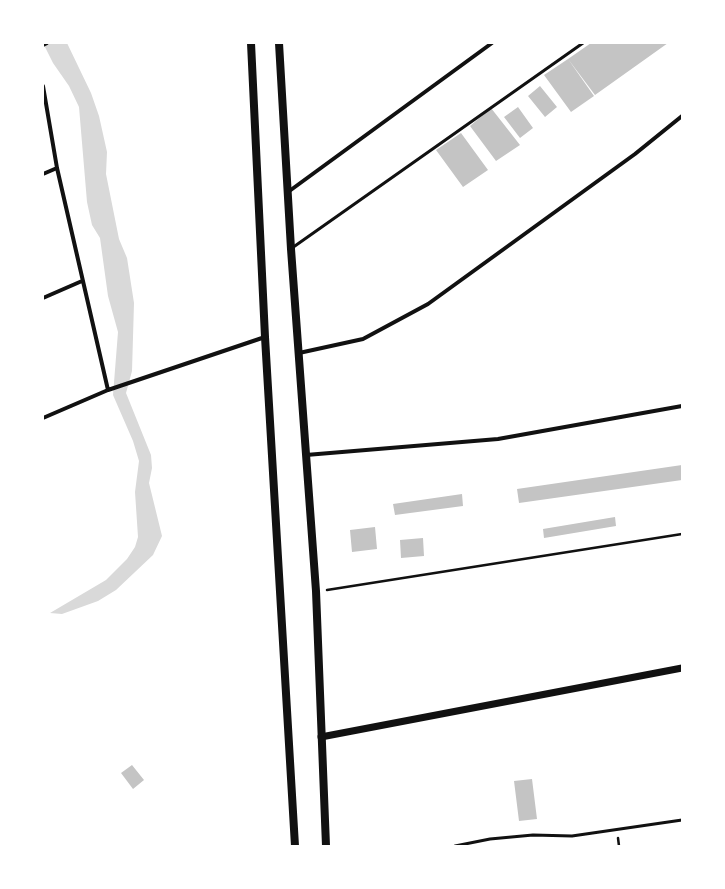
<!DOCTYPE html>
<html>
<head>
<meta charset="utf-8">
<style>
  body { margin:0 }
  #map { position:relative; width:725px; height:889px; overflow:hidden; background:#fff; font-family:"Nunito Sans",sans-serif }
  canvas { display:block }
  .frame { position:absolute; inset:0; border:44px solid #fff; pointer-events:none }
</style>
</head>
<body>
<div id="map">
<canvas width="725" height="889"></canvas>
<div class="frame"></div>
</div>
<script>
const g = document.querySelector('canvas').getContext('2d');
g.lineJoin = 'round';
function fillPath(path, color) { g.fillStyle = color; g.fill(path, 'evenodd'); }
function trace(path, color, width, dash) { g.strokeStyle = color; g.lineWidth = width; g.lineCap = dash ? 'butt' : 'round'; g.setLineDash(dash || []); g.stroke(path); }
fillPath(new Path2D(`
  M43 43H67L91 93 99 116 107 152 106 174 119 239 127 258 134 303 132 371 126 393 151 455 152 468 149 483 162 536 153 555 116 590 98 601 62 614 50 613 106 580 127 559 135 547 138 537 135 492 139 461 133 441 113 395 118 332 108 296 100 238 92 225 87 202 79 107 69 86 53 63Z`), '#d9d9d9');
fillPath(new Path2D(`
  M591 43H668L595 95 568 59Z
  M568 59 594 96 571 112 544 75Z
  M540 86 557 107 545 117 528 96Z
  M518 107 533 128 520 138 504 117Z
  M491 108 520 145 496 161 470 126Z
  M461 133 488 170 463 187 436 150Z
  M682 465V480L519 503 517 489Z
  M462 494 463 506 395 515 393 504Z
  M615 517 616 526 544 538 543 529Z
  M375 527 377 549 352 552 350 530Z
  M423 538 424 556 401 558 400 540Z
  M132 765 144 780 133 789 121 773Z
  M532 779 537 819 519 821 514 781Z`), '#c4c4c4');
trace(new Path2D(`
  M327 590 682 534
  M618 838 619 846`), '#111', 2.5);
trace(new Path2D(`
  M292 248 583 43
  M455 846 490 839 533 835 572 836 682 820`), '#111', 3);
trace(new Path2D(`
  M43 45 47 43
  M43 86 57 168 108 390
  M43 174 57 168
  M288 192 492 43
  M43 298 82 281
  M299 353 363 339 428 304 635 154 682 116
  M43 418 108 390 265 337
  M306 455 498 439 682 406`), '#111', 4);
trace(new Path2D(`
  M321 737 682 668`), '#111', 7);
trace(new Path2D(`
  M251 43 265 337 295 846
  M279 43 291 249 316 591 326 846`), '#111', 8);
</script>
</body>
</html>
